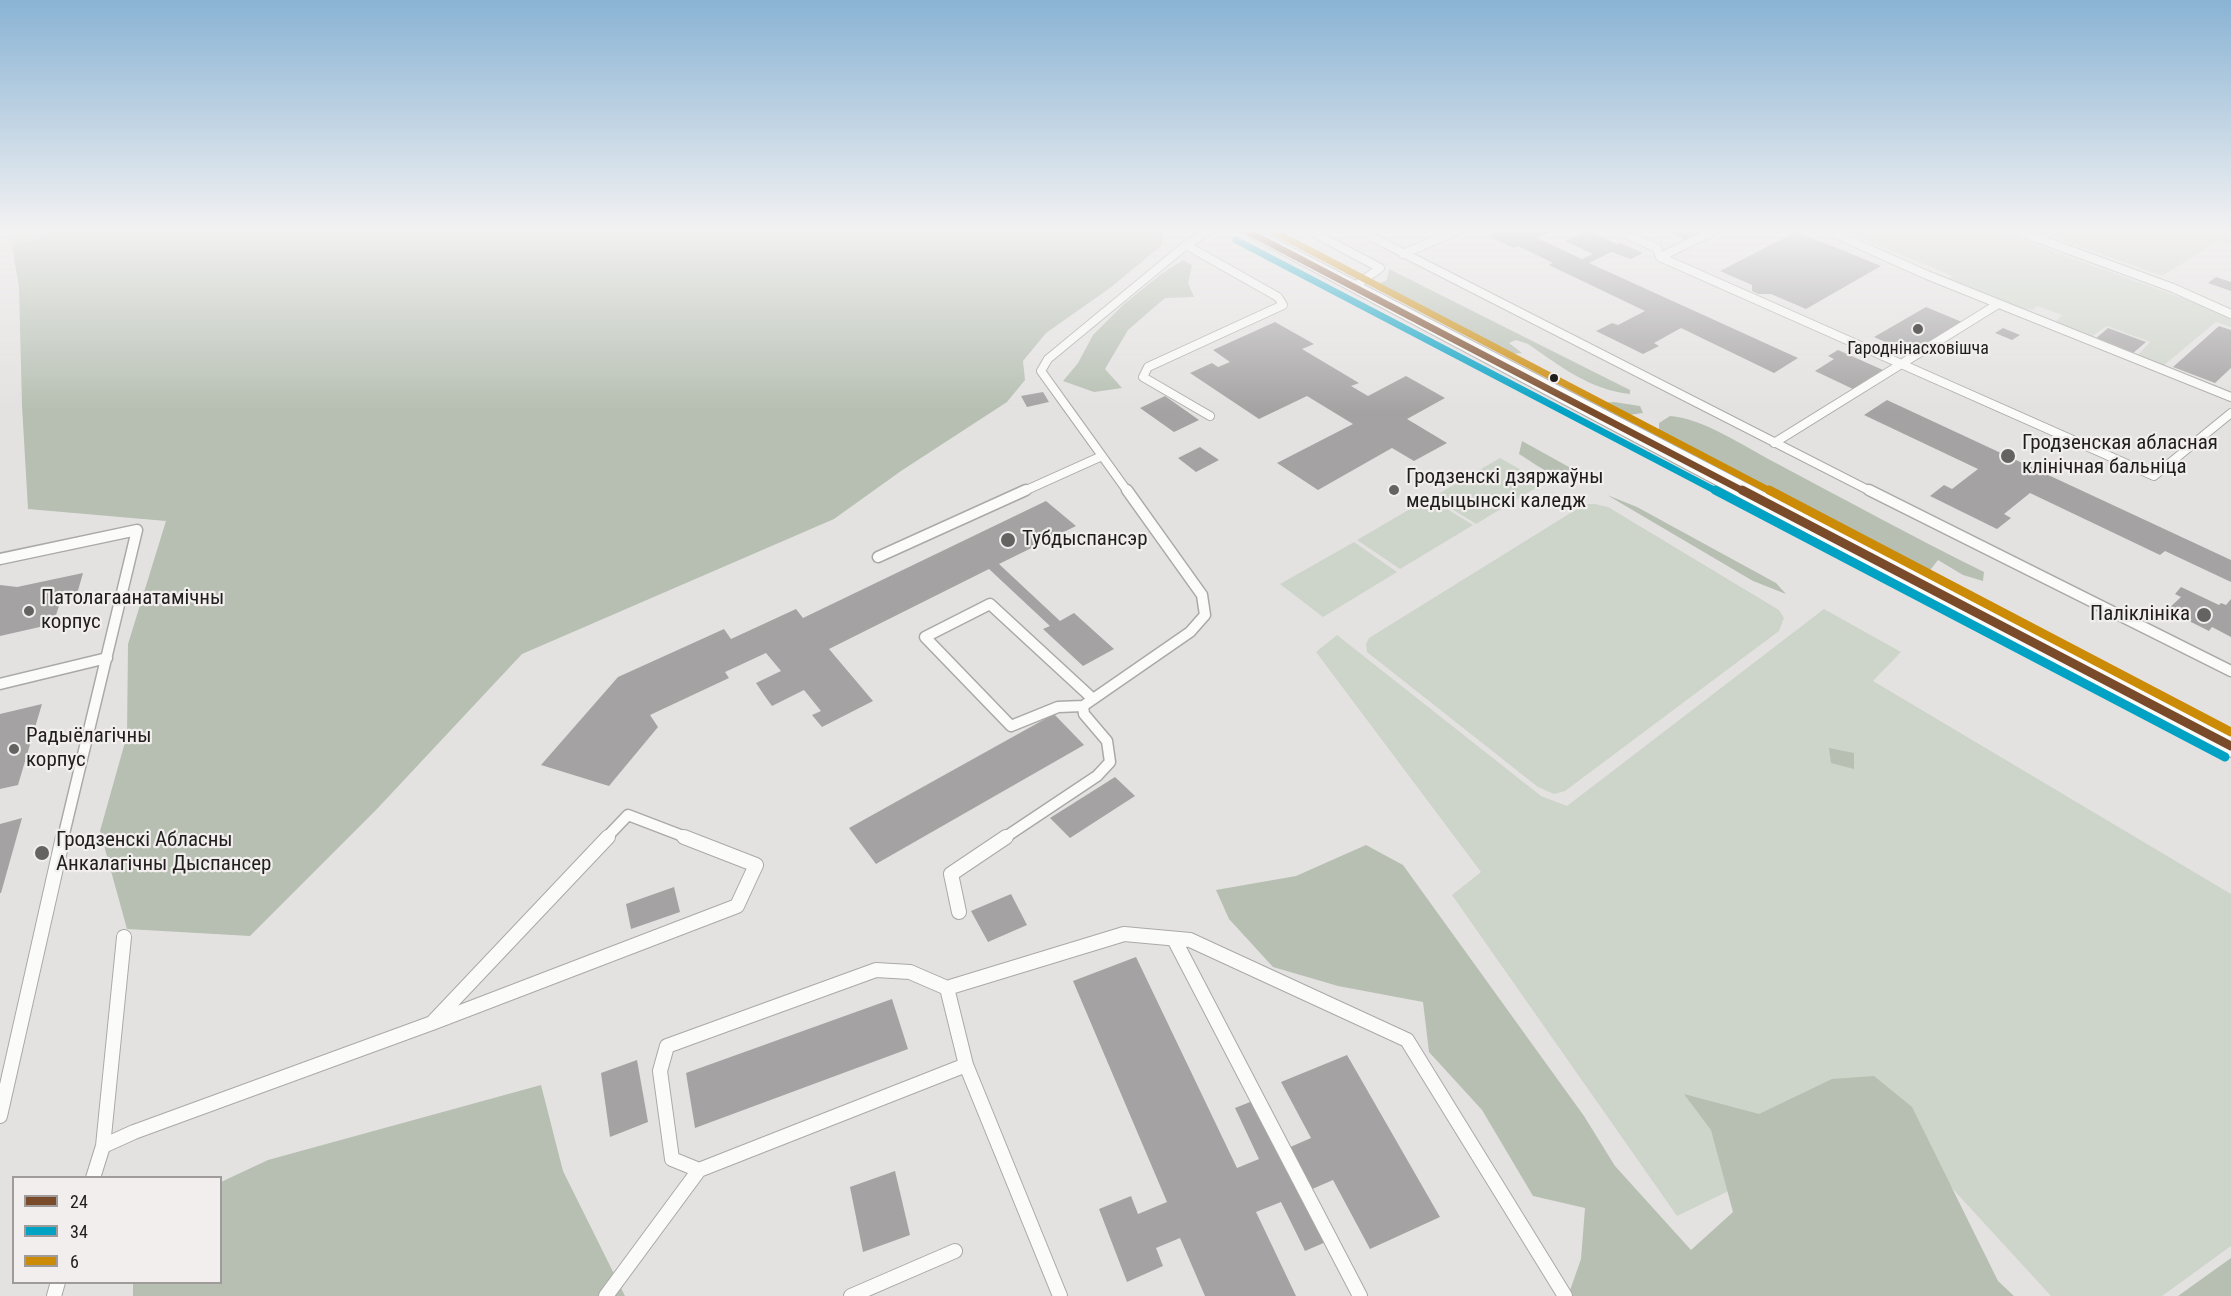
<!DOCTYPE html>
<html>
<head>
<meta charset="utf-8">
<style>
  body { margin:0 }
  #map { position:relative; width:2231px; height:1296px; overflow:hidden; background:#e4e2e1; font-family:"Roboto Condensed",sans-serif }
  canvas { display:block }
  .legend { position:absolute; left:12px; top:1176px; width:210px; height:108px; box-sizing:border-box; background:#f2eeed; border:2px solid #9e9b9a; margin:0; padding:8px 10px; list-style:none; font-size:18px; color:#1f1e1d }
  .legend li { display:flex; align-items:center; gap:12px; height:30px }
  .legend b { width:30px; border:2px solid #9e9b9a }
</style>
</head>
<body>
<div id="map">
<canvas width="2231" height="1296"></canvas>
<ul class="legend">
<li><b style="height:8px;background:#7a4b2a"></b>24</li>
<li><b style="height:8px;background:#02a2c5"></b>34</li>
<li><b style="height:8px;background:#cc8b06"></b>6</li>
</ul>
</div>
<script>
const g = document.querySelector('canvas').getContext('2d');
g.lineJoin = 'round';
function fillPath(path, color) { g.fillStyle = color; g.fill(path, 'evenodd'); }
function trace(path, color, width, dash) { g.strokeStyle = color; g.lineWidth = width; g.lineCap = dash ? 'butt' : 'round'; g.setLineDash(dash || []); g.stroke(path); }
function label(font, color, halo, rows, align = 'center') {
  g.font = font + ' "Roboto Condensed",sans-serif'; g.lineWidth = 4.5; g.setLineDash([]); g.textBaseline = 'middle'; g.strokeStyle = halo; g.fillStyle = color; for (const [text, x, y, turn = 0] of rows) {
    g.save(); g.translate(x, y); g.rotate((+turn || 0) * Math.PI / 180); g.textAlign = isNaN(turn) ? turn : align; if (halo) g.strokeText(text, 0, 0); g.fillText(text, 0, 0); g.restore();
  }
}
fillPath(new Path2D(`
  M23 229H64L12 247 4 237Z
  M1840 229H1992L2204 306 2231 319V327L2216 322 2163 366 2137 356 2150 342 2107 326 2090 338 2054 323 2062 315 2037 306 2033 310 2021 308 1948 280 1952 276Z
  M2031 229H2231V245L2218 241 2162 276Z
  M1500 458 1544 483 1476 524 1433 497Z
  M1429 498 1473 525 1400 569 1357 540Z
  M1585 504H1595L1608 507 1779 610 1784 618 1779 631 1565 791 1554 794 1538 787 1367 652 1366 644 1369 638Z
  M1354 542 1397 572 1323 617 1280 584Z
  M1824 609 1901 652 1873 681 2231 894V1246L2162 1296H2051L1885 1115 1677 1216 1452 895 1481 872 1316 652 1337 635 1541 796 1567 806Z`), '#cdd4c9');
fillPath(new Path2D(`
  M64 229H1163L1162 245 1110 288 1046 333 1023 361 1025 380 1007 402 901 471 834 519 522 654 376 810 250 936 127 929 100 831 127 735 128 644 166 521 28 509 22 406 19 287 12 247Z
  M1183 260 1192 265 1188 283 1194 297 1165 298 1128 330 1105 369 1122 388 1094 392 1063 381 1078 363 1093 335 1124 304 1160 275Z
  M1389 269 1630 390V394C1590 390 1560 366 1528 344L1516 340 1509 343 1522 353 1511 354 1459 332 1393 297 1380 283 1387 280Z
  M1614 402 1640 406 1643 413 1621 416 1602 403Z
  M1670 416C1703 418 1745 447 1774 462 1844 499 1913 537 1984 572L1983 581 1963 575 1938 560 1927 574 1890 557 1721 469 1659 432V423Z
  M1522 441 1578 472C1557 484 1538 465 1519 454Z
  M1607 495 1637 507 1776 583 1786 594 1753 581Z
  M1829 748 1854 753V769L1831 763Z
  M1366 845 1403 865 1584 1116 1615 1166 1691 1250 1733 1212 1711 1130 1684 1094 1759 1114 1832 1079 1874 1076 1912 1107 1998 1281 2014 1296H1568L1581 1259 1585 1208 1533 1196 1482 1110 1429 1052 1423 1002 1338 986 1273 967 1229 919 1216 890 1296 876Z
  M541 1085 563 1171 625 1296H133V1283L220 1282 221 1182 268 1160Z
  M2231 1258V1296H2178Z`), '#b6bfb2');
fillPath(new Path2D(`
  M1503 229H1558L1537 238 1582 259 1593 254 1565 241 1582 233 1575 229H1584L1617 244 1620 243 1643 253 1631 259 1611 252 1589 263 1798 358 1774 373 1681 328 1654 343 1659 346 1643 354 1596 331 1612 323 1618 325 1645 311 1549 265 1553 263 1518 246 1513 248 1488 236Z
  M1664 229H1707L1685 240Z
  M1796 232 1837 248 1881 266 1806 309 1771 294H1758L1752 291V285L1720 271Z
  M2216 277 2231 282V291L2208 283Z
  M1926 307 1962 322 1910 353 1874 337Z
  M1275 322 1314 344 1302 349 1359 383 1351 386 1368 396 1406 376 1445 398 1407 419 1447 443 1414 461 1392 448 1318 490 1277 463 1353 424 1307 396 1259 419 1190 373 1212 363 1218 367 1230 362 1213 350Z
  M2219 326 2231 330V368L2215 383 2173 367Z
  M2003 328 2020 335 2012 340 1995 333Z
  M2108 328 2146 342 2132 354 2094 340Z
  M1838 350 1883 370 1853 389 1815 371 1834 359 1828 356Z
  M1043 392 1049 402 1027 407 1021 396Z
  M1165 396 1199 420 1174 432 1140 408Z
  M1887 400 2231 560V582L2165 551 2160 555 2030 493 2004 514 2011 518 1997 529 1930 496 1944 485 1952 489 1978 469 1864 415Z
  M1200 447 1219 460 1196 472 1178 458Z
  M1046 501 1076 526 999 564 1060 621 1074 613 1114 649 1083 666 1043 629 1050 626 989 569 829 649 873 701 822 727 812 715 821 711 804 690 772 706 764 695 756 683 781 671 766 653 725 672 729 678 650 715 658 727 609 786 541 765 618 677 724 629 731 639 796 609 803 618Z
  M83 573 77 594 62 597 53 624 0 636V585L17 587Z
  M2181 587 2219 605 2221 603 2226 605 2231 599V637L2212 627 2209 631 2167 610 2181 597 2175 594Z
  M42 704 18 785 0 789V714Z
  M1054 714 1084 745 876 864 849 828Z
  M1115 777 1135 796 1070 838 1050 818Z
  M22 818 1 893H0V824Z
  M674 887 680 912 631 929 626 904Z
  M1011 894 1027 925 988 942 971 911Z
  M1136 957 1237 1168 1259 1159 1235 1108 1255 1100 1281 1151 1311 1138 1281 1082 1347 1055 1440 1217 1370 1249 1333 1180 1303 1193 1328 1241 1305 1251 1281 1202 1256 1212 1296 1296H1205L1180 1238 1156 1248 1163 1266 1127 1282 1099 1209 1131 1196 1138 1214 1167 1202 1073 981Z
  M892 999 908 1049 695 1128 686 1073Z
  M637 1060 648 1122 610 1137 601 1073Z
  M895 1171 910 1235 863 1252 850 1187Z`), '#a4a2a2');
const serviceFar2 = new Path2D(`
  M1307 229 1380 268 1354 287
  M1366 229 1372 237 1872 492
  M1614 229 1657 248 1660 257 2154 476 2231 413
  M1824 229 1927 275 2231 397
  M2012 229 2173 288 2231 314
  M1186 245 1278 297 1283 305 1148 367 1143 377 1210 416
  M1403 254 1461 229
  M1660 257 1718 229
  M1774 443 1998 304
  M1022 492 1102 456
  M1128 492 1041 371 1048 359 1186 245 1211 229`);
const serviceFar1 = new Path2D(`
  M1869 490 2231 671
  M878 557 1026 490
  M0 559 137 530 63 838
  M0 684 107 658
  M1083 706 1058 707 1011 726 925 637 990 604 1093 699
  M606 838 628 815 688 838
  M1004 838 1097 776 1110 762 1107 741 1084 714 1083 706 1190 632 1205 615 1202 595 1127 490`);
const service = new Path2D(`
  M959 912 951 874 1006 837
  M1174 939 1360 1296
  M947 988 966 1065 1060 1296
  M432 1023 608 837
  M432 1023 737 906 756 865 684 837
  M0 1116 63 837
  M103 1146 134 1132 432 1023
  M699 1170 672 1159 660 1071 667 1046 876 970 910 972 947 988 1124 934 1190 940 1407 1040 1565 1296
  M93 1178 103 1146 124 937
  M54 1296 58 1282
  M606 1296 699 1170 966 1065
  M851 1296 955 1251`);
const tertiary = new Path2D(`
  M1234 229H1256L2231 734V757L2221 753Z`);
trace(serviceFar2, '#aaa9a8', 10);
trace(serviceFar1, '#aaa9a8', 13);
trace(service, '#aaa9a8', 16);
trace(tertiary, '#aaa9a8', 2);
trace(serviceFar2, '#fbfbfa', 8);
trace(serviceFar1, '#fbfbfa', 10);
trace(service, '#fbfbfa', 14);
fillPath(tertiary, '#fbfbfa');
trace(new Path2D(`
  M1243 229 1745 492`), '#7a4b2a', 7);
trace(new Path2D(`
  M1742 490 2231 746`), '#7a4b2a', 9);
trace(new Path2D(`
  M1236 240 1718 492`), '#02a2c5', 7);
trace(new Path2D(`
  M1715 490 2225 757`), '#02a2c5', 9);
trace(new Path2D(`
  M1269 229 1772 492`), '#cc8b06', 7);
trace(new Path2D(`
  M1769 490 2231 732`), '#cc8b06', 9);
const sky = g.createLinearGradient(0, 0, 0, 411);
sky.addColorStop(0, '#89b3d4');
sky.addColorStop(0.56, '#f3f2f2');
sky.addColorStop(1, '#f3f2f200');
g.fillStyle = sky;
g.fillRect(0, 0, 2231, 411);
for (const [x, y, r, color] of [
  [1918,329,6,"#646362"],
  [1554,378,5,"#1f1e1d"],
  [2008,456,8,"#646362"],
  [1394,490,6,"#646362"],
  [1008,540,8,"#646362"],
  [29,611,6,"#646362"],
  [2204,615,8,"#646362"],
  [14,749,6,"#646362"],
  [42,853,8,"#646362"]
]) { const dot = new Path2D(); dot.arc(x, y, r, 0, 2 * Math.PI); g.fillStyle = color; g.fill(dot); trace(dot, '#f2eeed', 2); }
label('18px', '#1f1e1d', '#f2eeed', [
  ["Гароднінасховішча",1918,349]
]);
label('21px', '#1f1e1d', '#f2eeed', [
  ["Гродзенская абласная",2022,444],
  ["клінічная бальніца",2022,468],
  ["Гродзенскі дзяржаўны",1406,478],
  ["медыцынскі каледж",1406,502],
  ["Тубдыспансэр",1022,540],
  ["Патолагаанатамічны",41,599],
  ["корпус",41,623],
  ["Паліклініка",2190,615,"right"],
  ["Радыёлагічны",26,737],
  ["корпус",26,761],
  ["Гродзенскі Абласны",56,841],
  ["Анкалагічны Дыспансер",56,865]
], 'left');
</script>
</body>
</html>
